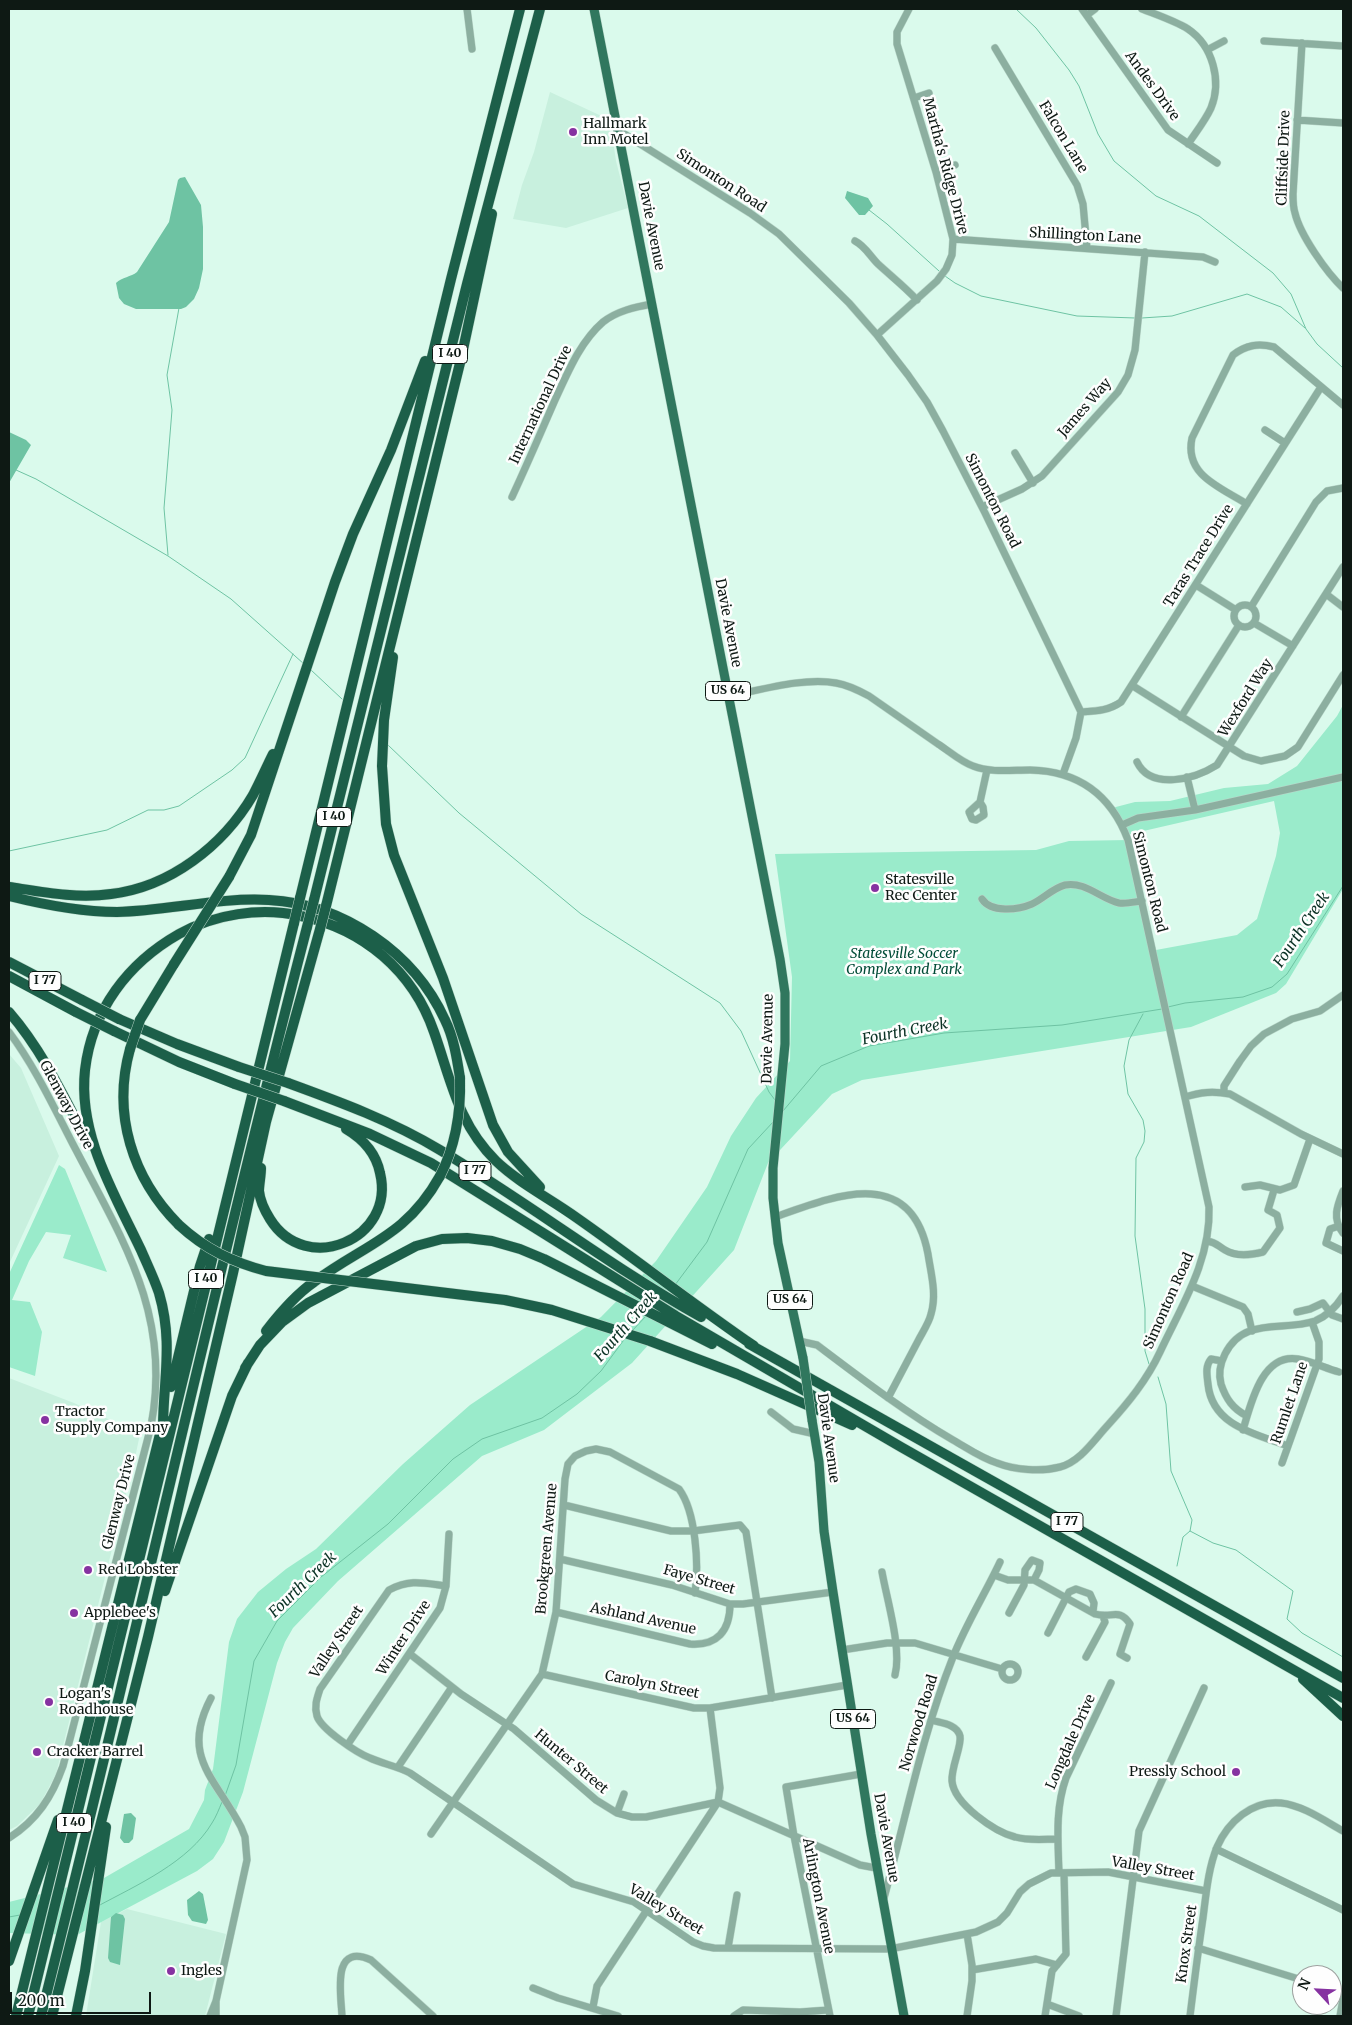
<!DOCTYPE html>
<html>
<head>
<meta charset="utf-8">
<style>
  body { margin:0 }
  #map { position:relative; width:1352px; height:2025px; overflow:hidden; background:#dafaec; font-family:Merriweather,serif }
  canvas { display:block }
  .frame { position:absolute; inset:0; border:10px solid #0e1914; pointer-events:none }
  .north { position:absolute; left:1292px; top:1965px; width:50px; height:50px; box-sizing:border-box; background:#fefefe; border:1px solid #9ea2a0; border-radius:50%; rotate:295deg; font-size:14px; font-weight:700; line-height:20px; text-align:center; color:#0e1914 }
  .north::after { content:''; display:block; margin:auto; width:18px; height:22px; background:#8632a1; clip-path:polygon(50% 0,100% 100%,50% 72%,0 100%) }
  .scale { position:absolute; left:10px; top:1992px; width:141px; height:22px; box-sizing:border-box; border:2px solid #0e1914; border-top:0; padding-left:6px; font-size:15px; line-height:18px; white-space:nowrap; color:#0e1914; -webkit-text-stroke:4px #fefefe; paint-order:stroke }
</style>
</head>
<body>
<div id="map">
<canvas width="1352" height="2025"></canvas>
<div class="frame"></div>
<div class="north">N</div>
<div class="scale">200 m</div>
</div>
<script>
const g = document.querySelector('canvas').getContext('2d');
g.lineJoin = 'round';
function fillPath(path, color) { g.fillStyle = color; g.fill(path, 'evenodd'); }
function trace(path, color, width, dash) { g.strokeStyle = color; g.lineWidth = width; g.lineCap = dash ? 'butt' : 'round'; g.setLineDash(dash || []); g.stroke(path); }
function label(font, color, halo, rows, align = 'center') {
  g.font = font + ' Merriweather,serif'; g.lineWidth = 5; g.setLineDash([]); g.textBaseline = 'middle'; g.strokeStyle = halo; g.fillStyle = color; for (const [text, x, y, turn = 0] of rows) {
    g.save(); g.translate(x, y); g.rotate((+turn || 0) * Math.PI / 180); g.textAlign = isNaN(turn) ? turn : align; if (halo) g.strokeText(text, 0, 0); g.fillText(text, 0, 0); g.restore();
  }
}
fillPath(new Path2D(`
  M550 92 610 120 616 161 628 208 566 228 513 219 522 185 534 152Z
  M9 1054 21 1068 59 1156 9 1264Z
  M9 1378 74 1403 140 1434 136 1453 56 1774 40 1804 17 1826 9 1830Z
  M127 1909 226 1934 205 2016H86L101 1922Z`), '#c8f0de');
fillPath(new Path2D(`
  M1343 705V889L1286 984 1276 993 1191 1027 862 1080 832 1094 768 1163 734 1250 632 1363 544 1430 482 1456 338 1581 293 1628 285 1642 277 1663 243 1792 224 1842 213 1859 197 1871 77 1935 9 1933V1902L104 1878 189 1829 204 1800 205 1790 213 1769 229 1642 237 1619 258 1592 286 1569 316 1549 403 1464 470 1405 601 1317 656 1261 707 1187 731 1136 756 1098 790 1061 792 977 775 854 1036 850 1069 841 1128 840 1156 950 1237 935 1257 919 1276 856 1280 833 1274 801 1126 835 1112 808 1135 802 1170 801 1224 788 1268 784 1297 766 1337 716Z
  M59 1165 65 1169 107 1272 63 1258 71 1235 46 1232 29 1261 12 1300 30 1302 42 1332 35 1376 9 1367V1274Z`), '#9aebcb');
fillPath(new Path2D(`
  M185 177 201 205 203 227V269L199 288 194 299 186 307 181 309H136L124 304 119 298 116 283C122 277 131 277 137 272L169 222 178 180 180 178Z
  M847 191 868 198 873 206 865 215H859L845 198Z
  M9 432 26 440 31 445 9 483Z
  M131 1813 136 1818 133 1839 129 1843H124L120 1838 124 1814Z
  M199 1891 203 1894 208 1920 206 1924 192 1921 188 1915 187 1900Z
  M116 1913 123 1915 125 1919 120 1965 110 1962 108 1958 111 1917Z`), '#6ec3a3');
trace(new Path2D(`
  M1016 9 1036 28 1069 70 1079 86 1098 134 1114 161 1156 196 1199 216 1273 273 1291 294 1306 329 1317 344 1343 368
  M869 210 887 224 939 271
  M945 276 955 283 981 296 1077 316 1135 318
  M1142 318 1172 316 1247 294 1281 307 1305 328
  M16 470 36 479 168 556 231 599 304 664
  M168 555 164 508 172 410 167 375 179 308
  M311 670 342 699
  M388 745 459 813 581 914 720 1003 741 1031 769 1092 775 1100
  M9 851 107 830 148 810H164L179 806 232 770 245 758 293 654
  M1168 1007 1185 1003 1243 997 1272 987 1287 974 1343 886
  M1143 1014 1129 1040 1124 1066 1128 1094 1143 1120 1145 1131 1144 1142 1136 1158 1135 1236 1145 1309V1351L1149 1364
  M783 1111 821 1066 869 1046 944 1033 1062 1025 1162 1009
  M675 1285 707 1242 748 1149 774 1121
  M632 1331 647 1315
  M1158 1377 1166 1404 1171 1471 1192 1520 1190 1531 1213 1543 1236 1550 1293 1591 1287 1619 1302 1633 1343 1657
  M1177 1566 1183 1537 1190 1531
  M225 1796 236 1765 254 1661 277 1621 321 1577 388 1524 453 1459 482 1439 542 1418 577 1394 601 1371 626 1337
  M98 1906C137 1885 189 1862 212 1823 216 1817 219 1809 222 1802
  M9 1917 20 1915`), '#6ec3a3', 1);
const minor = new Path2D(`
  M467 9 472 49
  M1082 9 1168 130 1217 163
  M1142 9C1157 15 1175 21 1188 29 1213 46 1222 81 1211 108 1205 121 1196 132 1188 144
  M1087 15 1095 9
  M1264 41 1343 46
  M1302 43 1293 194C1293 200 1293 207 1295 213 1300 235 1327 273 1343 288
  M995 48 1077 185 1083 204 1087 248
  M1207 50 1224 41
  M914 98 929 93
  M1297 120 1343 123
  M618 130 750 213 779 234 849 303 877 335 908 375 927 402 943 431 985 513 1081 712 1076 738 1063 774
  M936 172 955 165
  M953 239 1203 257 1215 262
  M855 241C865 246 870 256 878 264 891 276 905 287 917 300
  M877 335 937 281 946 269 952 255 953 239 936 172 897 44V32L909 9
  M1265 430 1285 443
  M1015 453 1033 483
  M512 497C527 465 541 432 555 400 568 372 580 342 603 322 617 311 635 307 652 304
  M1247 504C1220 487 1184 475 1192 438L1233 355C1246 345 1258 343 1274 347L1343 405
  M982 507 1022 489 1042 476 1118 392 1128 375 1135 350 1145 252
  M1196 585 1236 610
  M1326 594 1343 607
  M1234 616a11 11 0 1 1 22 0a11 11 0 1 1-22 0Z
  M1251 607 1316 502 1327 491 1343 488
  M1254 623 1293 646
  M1133 686 1244 756 1261 761 1285 756 1298 747 1343 675
  M729 696C761 690 804 677 836 683 848 685 858 690 869 696 892 712 915 728 938 744 949 751 961 762 973 766 991 773 1011 770 1030 770 1079 771 1111 795 1128 840L1209 1207C1211 1260 1182 1305 1160 1352 1147 1380 1128 1403 1108 1425 1094 1440 1080 1462 1060 1467 1041 1472 1015 1470 997 1463 981 1458 967 1448 953 1440 905 1412 862 1379 817 1345L799 1341
  M1081 712C1096 711 1108 711 1121 702L1321 387
  M1181 717 1239 625
  M1137 762C1151 791 1195 779 1217 765L1343 567
  M1187 777 1195 810
  M980 802 983 807 984 815 976 820 972 819 969 812Z
  M980 802 987 770
  M1122 825 1138 818 1195 810 1343 777
  M982 899C991 913 1018 910 1032 904 1043 899 1053 888 1065 885 1085 881 1101 899 1119 903 1126 904 1134 902 1142 901
  M9 1032C36 1068 55 1110 76 1150 124 1242 172 1317 151 1426L63 1766C52 1797 37 1820 9 1838
  M1224 1093V1086L1240 1061 1251 1046 1264 1034 1292 1019 1320 1011 1343 995
  M1185 1097C1201 1092 1213 1091 1230 1094L1301 1134 1343 1154
  M1245 1187 1260 1185 1280 1190 1294 1185 1310 1139
  M1343 1191C1337 1206 1332 1219 1343 1233
  M775 1217C834 1196 911 1164 928 1254 931 1274 937 1294 931 1314 929 1323 922 1333 918 1341 908 1360 898 1379 888 1398
  M1339 1226 1330 1229 1326 1243 1343 1251
  M1207 1241C1216 1242 1218 1246 1225 1250 1236 1257 1251 1255 1263 1252L1280 1228 1277 1215 1268 1210 1274 1190
  M1192 1286 1243 1307 1248 1314 1252 1331
  M1297 1312 1310 1309 1323 1303 1332 1315 1343 1319
  M1222 1361 1211 1359C1205 1366 1207 1375 1208 1384 1212 1426 1256 1434 1288 1446
  M771 1412 793 1429 815 1434
  M1247 1416C1233 1409 1226 1399 1221 1384 1218 1373 1220 1364 1225 1354 1244 1316 1283 1332 1315 1321 1327 1316 1336 1307 1343 1296
  M1243 1430C1251 1403 1262 1353 1298 1359 1311 1361 1325 1368 1339 1372
  M1282 1463 1319 1359V1342L1312 1322
  M564 1505 671 1531H693L740 1525 746 1532 772 1698
  M560 1559 672 1585 730 1604H743L833 1592
  M882 1572C887 1600 902 1649 895 1675
  M994 1575 1008 1580H1034L1095 1614C1112 1619 1119 1607 1130 1624L1120 1654 1127 1658
  M446 1586C423 1583 410 1579 389 1590L320 1689C317 1698 314 1706 317 1716 321 1729 357 1753 370 1758 383 1764 397 1766 410 1773L573 1884 634 1902 693 1942 703 1946 714 1948 890 1949 976 1932 998 1922 1007 1913 1020 1892 1029 1884 1051 1873 1108 1872 1206 1891
  M556 1612 690 1644C717 1646 730 1631 730 1604
  M1009 1613 1024 1585 1025 1570 1032 1560 1040 1563 1039 1570 1034 1580
  M1048 1633 1069 1592 1076 1589 1090 1594 1094 1603 1093 1612
  M842 1650 887 1643H915L1002 1669
  M410 1654 461 1694 514 1729 596 1800 617 1813 632 1817H646L718 1802 860 1865 876 1868
  M1086 1657 1105 1622 1103 1616
  M1002 1672a8 8 0 1 1 16 0a8 8 0 1 1-16 0Z
  M542 1674 694 1708H710L847 1685
  M931 1720C941 1723 957 1724 960 1736 962 1746 951 1767 952 1781 954 1804 995 1832 1015 1837 1029 1841 1044 1839 1058 1839
  M348 1744 440 1608 446 1586 449 1534
  M398 1767 452 1687
  M617 1813 624 1794
  M431 1834 542 1674 556 1612 565 1479 568 1464 575 1456 586 1451 596 1449 610 1452 679 1489C696 1512 699 1565 695 1593
  M1216 1849 1343 1910
  M1059 1873C1058 1840 1055 1809 1066 1778L1111 1683
  M882 1898H884C906 1817 922 1735 953 1657 966 1624 985 1594 1000 1562
  M967 1934 972 1965V1981L967 2016
  M728 1948 737 1895
  M1198 1948 1302 1980
  M972 1970 1036 1959 1057 1965
  M533 1988 558 1998 618 2016
  M1332 1989 1343 1993
  M1047 2004 1079 2016
  M593 2007 597 1986 718 1802 720 1788 710 1708
  M210 2016 216 2001 247 1860 245 1837 241 1827C215 1777 180 1757 211 1698
  M216 2016V2001
  M342 2016C341 1994 331 1942 371 1960L433 2016
  M734 2016 743 2010 800 2012 828 2010
  M830 2016 794 1836 786 1787 861 1774
  M1045 2016 1052 1971 1066 1954 1064 1873
  M1116 2016 1139 1831 1204 1688
  M1190 2016C1194 1984 1198 1951 1203 1918 1206 1895 1208 1869 1217 1847 1228 1822 1252 1800 1281 1803 1302 1805 1325 1821 1343 1831
  M1340 2016 1343 1999`);
const major = new Path2D(`
  M594 9 780 959 785 993V1044L773 1168V1198L778 1243 803 1358
  M812 1420 819 1462 824 1531 833 1592 871 1834 904 2016`);
const highway = new Path2D(`
  M393 657 384 720 382 766 386 824 394 855 443 978 493 1125 508 1152 540 1187
  M229 877 251 835 335 582 353 534 391 450 425 361
  M9 887C42 892 77 899 111 894 170 887 223 846 253 795 260 782 266 768 273 754
  M9 896C45 905 80 912 117 912 168 911 218 897 269 900 343 904 414 952 445 1020 454 1038 457 1059 460 1078
  M300 898 451 279 520 9
  M314 900 467 284 540 9
  M326 906 461 359 492 214
  M9 962 82 1000
  M9 976 76 1012
  M9 1012C43 1051 65 1099 89 1145
  M119 1019 177 1044 239 1067
  M140 1020 174 964
  M114 1031 179 1062 235 1084
  M130 1049C112 1114 132 1178 179 1225
  M288 1083C340 1102 392 1121 440 1150 529 1203 611 1267 701 1317
  M284 1101 370 1134 431 1163 676 1316 901 1447 1343 1698
  M261 1168C261 1176 259 1184 259 1191 260 1201 265 1211 270 1219 306 1277 396 1239 380 1173 376 1153 363 1139 346 1129
  M266 1331C280 1313 295 1295 314 1282 365 1244 406 1237 440 1176
  M650 1341 737 1374 852 1425
  M749 1344 1343 1678
  M245 1368 260 1345 282 1322 308 1303 416 1246 442 1239 467 1238 492 1241 520 1249 544 1259 712 1344
  M171 1387 200 1266 209 1239
  M163 1424C164 1376 173 1341 159 1293 154 1278 147 1264 141 1250 114 1193 78 1135 85 1070 92 1010 128 963 179 934 215 914 260 907 301 916 363 929 413 971 434 1032 451 1080 458 1124 496 1161 520 1184 551 1199 577 1218 637 1260 694 1305 754 1346
  M165 1591 232 1396 248 1363
  M1303 1679 1343 1716
  M9 1961 58 1820
  M16 2016 164 1418
  M28 2016 294 923
  M41 2016C132 1654 213 1289 307 927
  M52 2016 148 1637 233 1273 266 1122 320 929
  M76 2016 85 1971 106 1827`);
trace(minor, '#b9d6c9', 8);
trace(major, '#b9d6c9', 10);
trace(highway, '#b9d6c9', 11);
trace(minor, '#8cafa0', 7);
trace(major, '#30775e', 9);
trace(highway, '#1c5f49', 10);
const majorBridge = new Path2D(`
  M803 1358 812 1420`);
const highwayBridge = new Path2D(`
  M294 923 300 898
  M307 927 314 900
  M320 929 326 906
  M174 964 229 877
  M82 1000 119 1019
  M76 1012 114 1031
  M130 1049 140 1020
  M239 1067 288 1083
  M235 1084 284 1101
  M440 1176C456 1145 461 1112 460 1078
  M179 1225C205 1249 232 1262 266 1271L505 1300 552 1310 650 1341`);
trace(majorBridge, '#b9d6c9', 10, []);
trace(highwayBridge, '#b9d6c9', 11, []);
trace(majorBridge, '#30775e', 9);
trace(highwayBridge, '#1c5f49', 10);
for (const [x, y, r, color] of [
  [573,132,5,"#8632a1"],
  [875,888,5,"#8632a1"],
  [45,1420,5,"#8632a1"],
  [88,1570,5,"#8632a1"],
  [74,1613,5,"#8632a1"],
  [49,1702,5,"#8632a1"],
  [37,1752,5,"#8632a1"],
  [1236,1772,5,"#8632a1"],
  [171,1971,5,"#8632a1"]
]) { const dot = new Path2D(); dot.arc(x, y, r, 0, 2 * Math.PI); g.fillStyle = color; g.fill(dot); trace(dot, '#fefefe', 2); }
for (const [x, y, w] of [
  [450,354,35],
  [728,691,45],
  [334,817,35],
  [45,981,32],
  [475,1171,32],
  [206,1279,35],
  [790,1300,45],
  [1067,1522,32],
  [853,1719,45],
  [74,1823,35]
]) { const box = new Path2D(); box.roundRect(x - w / 2, y - 9.5, w, 19, 4); g.fillStyle = '#fefefe'; g.fill(box); trace(box, '#0e1914', 1); }
label('bold 12px', '#0e1914', null, [
  ["I 40",450,354],
  ["US 64",728,691],
  ["I 40",334,817],
  ["I 77",45,981],
  ["I 77",475,1171],
  ["I 40",206,1279],
  ["US 64",790,1300],
  ["I 77",1067,1522],
  ["US 64",853,1719],
  ["I 40",74,1823]
]);
label('14px', '#0e1914', '#fefefe', [
  ["Andes Drive",1152,86,54],
  ["Falcon Lane",1063,137,59],
  ["Cliffside Drive",1284,158,-88],
  ["Martha's Ridge Drive",945,166,75],
  ["Simonton Road",721,181,33],
  ["Davie Avenue",651,226,79],
  ["Shillington Lane",1085,236,3],
  ["International Drive",541,405,-65],
  ["James Way",1085,408,-49],
  ["Simonton Road",992,501,63],
  ["Taras Trace Drive",1199,556,-58],
  ["Davie Avenue",728,623,79],
  ["Wexford Way",1246,698,-58],
  ["Simonton Road",1149,882,76],
  ["Davie Avenue",768,1039,-89],
  ["Glenway Drive",66,1105,62],
  ["Simonton Road",1169,1301,-66],
  ["Rumlet Lane",1290,1403,-71],
  ["Davie Avenue",828,1438,82],
  ["Glenway Drive",119,1502,-76],
  ["Brookgreen Avenue",547,1549,-85],
  ["Faye Street",699,1580,16],
  ["Ashland Avenue",643,1619,12],
  ["Winter Drive",404,1638,-57],
  ["Valley Street",337,1642,-56],
  ["Carolyn Street",652,1685,11],
  ["Norwood Road",919,1723,-73],
  ["Longdale Drive",1071,1742,-66],
  ["Hunter Street",571,1762,40],
  ["Davie Avenue",886,1838,80],
  ["Valley Street",1153,1869,10],
  ["Arlington Avenue",818,1896,79],
  ["Valley Street",666,1910,31],
  ["Knox Street",1187,1944,-82]
]);
label('14px', '#0e1914', '#fefefe', [
  ["Hallmark",583,124],
  ["Inn Motel",583,140],
  ["Statesville",885,880],
  ["Rec Center",885,896],
  ["Tractor",55,1412],
  ["Supply Company",55,1428],
  ["Red Lobster",98,1570],
  ["Applebee's",84,1613],
  ["Logan's",59,1694],
  ["Roadhouse",59,1710],
  ["Cracker Barrel",47,1752],
  ["Pressly School",1226,1772,"right"],
  ["Ingles",181,1971]
], 'left');
label('italic 14px', '#004c37', '#fefefe', [
  ["Statesville Soccer",904,954],
  ["Complex and Park",904,970]
]);
label('italic 15px', '#0b3225', '#fefefe', [
  ["Fourth Creek",1302,930,-56],
  ["Fourth Creek",905,1032,-11],
  ["Fourth Creek",626,1327,-49],
  ["Fourth Creek",303,1585,-44]
]);
</script>
</body>
</html>
